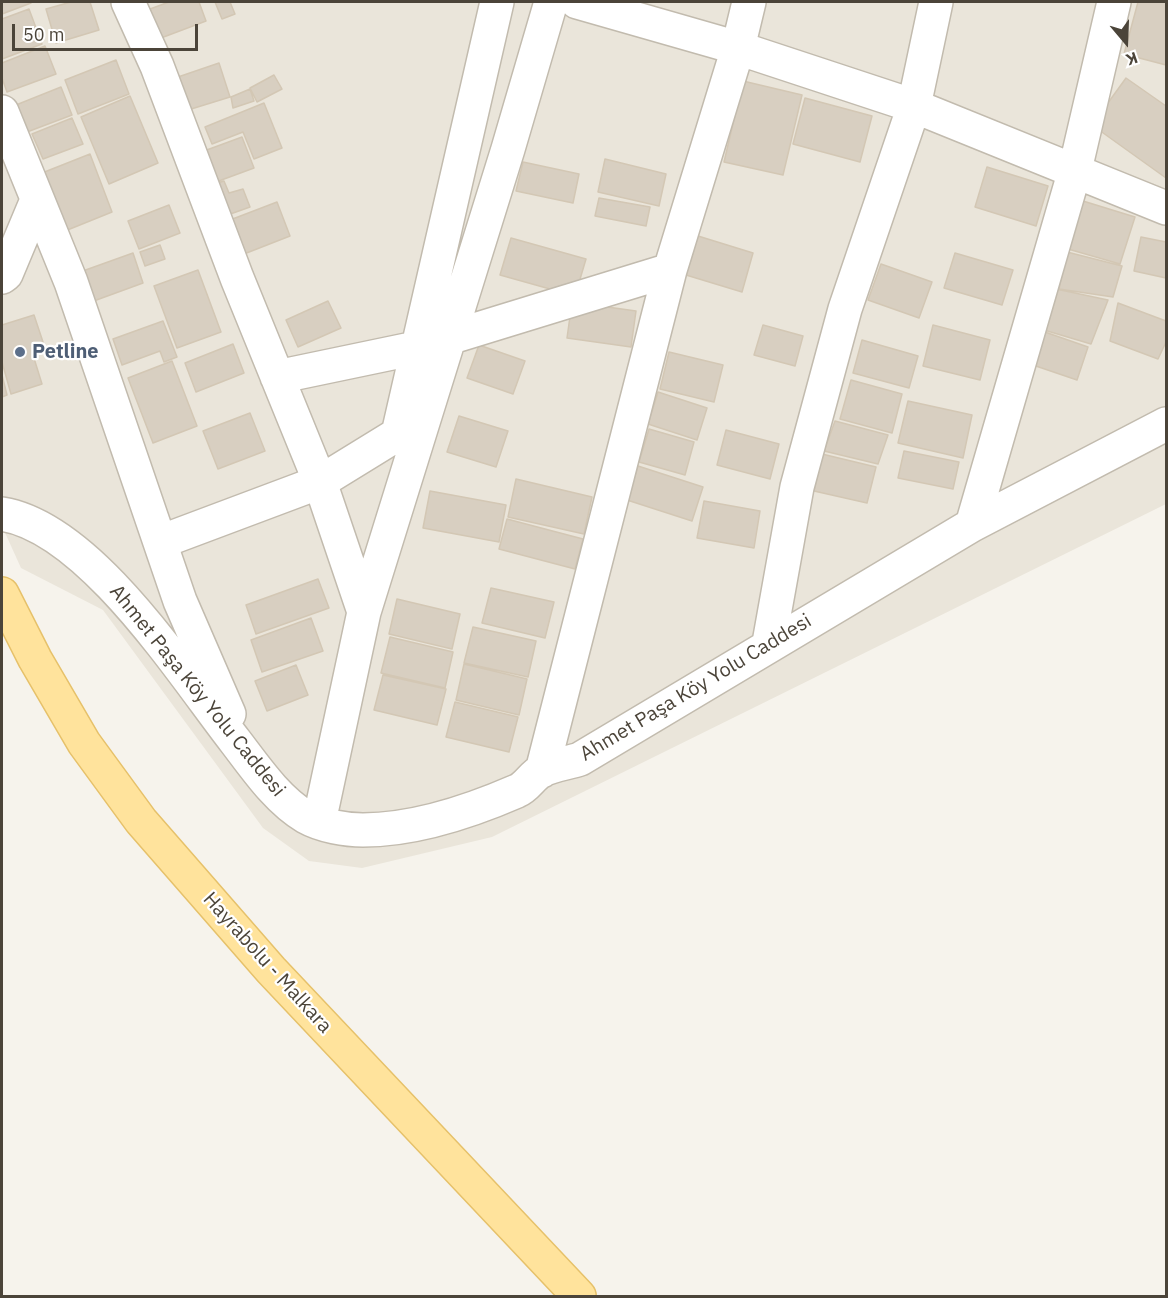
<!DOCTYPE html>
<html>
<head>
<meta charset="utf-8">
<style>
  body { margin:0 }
  #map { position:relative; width:1168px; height:1298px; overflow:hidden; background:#f6f3ec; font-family:"IBM Plex Sans",sans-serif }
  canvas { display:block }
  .frame { position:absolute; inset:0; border:3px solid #4b4439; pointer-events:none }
  .north { position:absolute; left:1096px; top:12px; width:60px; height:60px; -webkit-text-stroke:4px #fff; paint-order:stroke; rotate:161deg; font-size:16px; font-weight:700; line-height:24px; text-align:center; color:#4b4439 }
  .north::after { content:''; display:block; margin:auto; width:21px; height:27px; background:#4b4439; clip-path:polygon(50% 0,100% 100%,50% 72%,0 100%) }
  .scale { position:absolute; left:12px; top:24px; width:186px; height:27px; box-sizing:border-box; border:3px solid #4b4439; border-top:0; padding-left:8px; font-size:18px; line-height:21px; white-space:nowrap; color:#4b4439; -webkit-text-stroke:4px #fff; paint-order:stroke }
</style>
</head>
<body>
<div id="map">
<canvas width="1168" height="1298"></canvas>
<div class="frame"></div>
<div class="north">K</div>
<div class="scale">50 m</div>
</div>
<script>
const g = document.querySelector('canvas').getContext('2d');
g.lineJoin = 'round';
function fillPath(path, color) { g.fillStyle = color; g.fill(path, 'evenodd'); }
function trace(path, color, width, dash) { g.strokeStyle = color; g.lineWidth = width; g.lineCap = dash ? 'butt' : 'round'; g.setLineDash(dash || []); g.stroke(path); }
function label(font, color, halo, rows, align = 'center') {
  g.font = font + ' "IBM Plex Sans",sans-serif'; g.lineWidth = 4.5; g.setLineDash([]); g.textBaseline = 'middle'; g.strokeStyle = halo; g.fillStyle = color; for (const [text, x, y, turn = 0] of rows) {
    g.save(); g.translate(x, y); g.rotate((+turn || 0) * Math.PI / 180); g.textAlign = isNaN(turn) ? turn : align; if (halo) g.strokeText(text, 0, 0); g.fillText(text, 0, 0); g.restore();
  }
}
fillPath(new Path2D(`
  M2 2H1166V504L492 837 362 868 309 861 263 828 103 610 21 568 2 526Z`), '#eae5da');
const building = new Path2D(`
  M2 2H31V3L2 14Z
  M71 2H90L99 30 56 43 46 9Z
  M169 2H199L206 21 161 38 150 9Z
  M215 2H230L235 14 222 19Z
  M1138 2H1166V65L1124 54Z
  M29 9 42 44 2 59V19Z
  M45 46 56 74 7 92 2 78V63Z
  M116 60 129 94 78 114 65 80Z
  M219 63 230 97 188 110 178 77Z
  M274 75 282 89 257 102 250 88Z
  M1126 78 1166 106V178L1092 125Z
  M743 81 802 95 783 175 724 162Z
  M61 87 72 115 27 132 16 105Z
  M250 89 254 101 233 108 231 97Z
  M130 96 158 163 109 184 81 117Z
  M805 98 872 116 860 162 793 144Z
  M264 103 282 148 254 159 243 132 212 144 205 127Z
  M72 118 83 144 43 159 32 134Z
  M242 137 254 168 216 182 204 151Z
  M90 154 112 212 65 231 42 173Z
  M605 159 666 174 659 206 598 192Z
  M523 162 579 174 573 203 516 191Z
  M987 167 1048 186 1036 226 975 207Z
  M224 181 229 193 243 189 250 207 222 217 211 185Z
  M599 198 650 207 646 226 595 216Z
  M1083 201 1135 217 1120 264 1068 249Z
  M277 202 290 236 244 254 230 220Z
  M169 205 180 233 139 249 128 221Z
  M698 236 753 253 742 292 686 275Z
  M1141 237 1166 242V278L1134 271Z
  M511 238 586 259 575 296 500 275Z
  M160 245 165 259 145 266 140 252Z
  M1067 252 1122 266 1113 297 1059 289Z
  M133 253 143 283 91 302 80 272Z
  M955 253 1013 270 1002 305 944 288Z
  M881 264 932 282 919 318 868 300Z
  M198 270 221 332 177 348 154 286Z
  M1056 289 1108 300 1091 344 1044 330Z
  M328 301 341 328 298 347 286 320Z
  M572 302 636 311 631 347 567 338Z
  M1118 303 1166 321V342L1158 359 1110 341Z
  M34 315 46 351 33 355 42 384 11 394 2 362V325Z
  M163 321 177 357 164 362 160 351 122 365 113 339Z
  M763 325 803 336 795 366 754 355Z
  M933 325 990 340 980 380 923 366Z
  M1042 331 1088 347 1077 380 1030 364Z
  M862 340 918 356 909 388 853 373Z
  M233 344 244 373 196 392 185 363Z
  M479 345 525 361 513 394 467 378Z
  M669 352 723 365 714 402 660 389Z
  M172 361 197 426 153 443 128 378Z
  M2 375 7 395 2 397Z
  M851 380 902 394 892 433 840 419Z
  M658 392 707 408 697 440 648 424Z
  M908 401 972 415 963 458 898 443Z
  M250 413 265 451 218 469 203 431Z
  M459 416 508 431 496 467 447 452Z
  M835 421 888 435 878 464 824 451Z
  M649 429 694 442 685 475 639 462Z
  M726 430 779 444 770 479 717 465Z
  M904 451 959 462 953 489 898 478Z
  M822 454 876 467 867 503 814 491Z
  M638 466 703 487 692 521 627 500Z
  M516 479 592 497 584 534 508 517Z
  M430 491 506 505 499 542 423 528Z
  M704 501 760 511 754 548 697 538Z
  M507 519 583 539 575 569 499 549Z
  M318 579 329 608 256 634 246 605Z
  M491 588 554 602 545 638 482 623Z
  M397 599 460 614 452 649 389 634Z
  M311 618 323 651 262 672 251 640Z
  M473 627 536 641 528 677 464 663Z
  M390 637 453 652 445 688 381 673Z
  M464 664 527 679 519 715 456 700Z
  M296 665 308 695 267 711 255 681Z
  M383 675 446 689 437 725 374 710Z
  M455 702 518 717 509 752 446 737Z`);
fillPath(building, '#d8cfc1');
trace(building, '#d3c7b4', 1.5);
const minor = new Path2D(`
  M128 2 157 66 237 278 320 482 364 612
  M577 2 738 48 914 106 1166 208
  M2 112 71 282 180 601 229 714
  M2 277 6 274 37 200
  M277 377 416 348 670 270
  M2 514C90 528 182 673 235 741 255 767 277 800 306 817 322 826 346 830 363 830 414 830 471 811 517 791 527 787 532 776 541 771 552 765 568 763 580 759L972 525 1166 424
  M972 525 1075 170 1114 2
  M160 542 320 482 398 434 497 2
  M769 643 797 487 845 309 914 106 936 2
  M542 771 670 270 738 48 749 2
  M319 822 364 612 508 149 551 2`);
const major = new Path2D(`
  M2 594 35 659 84 743 141 821 271 970 579 1296`);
trace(minor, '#c2bbae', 36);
trace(major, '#e6c16a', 36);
trace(minor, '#fff', 33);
trace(major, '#ffe39c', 33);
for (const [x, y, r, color] of [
  [20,352,6,"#5c6f8a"]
]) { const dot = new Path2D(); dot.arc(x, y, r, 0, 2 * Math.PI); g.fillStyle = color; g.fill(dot); trace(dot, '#fff', 2); }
label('bold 20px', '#4e5e75', '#fff', [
  ["Petline",32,352]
], 'left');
label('20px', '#4b4439', '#fff', [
  ["Ahmet Paşa Köy Yolu Caddesi",696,688,-31],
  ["Ahmet Paşa Köy Yolu Caddesi",197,691,51],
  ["Hayrabolu - Malkara",267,963,48]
]);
</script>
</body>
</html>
